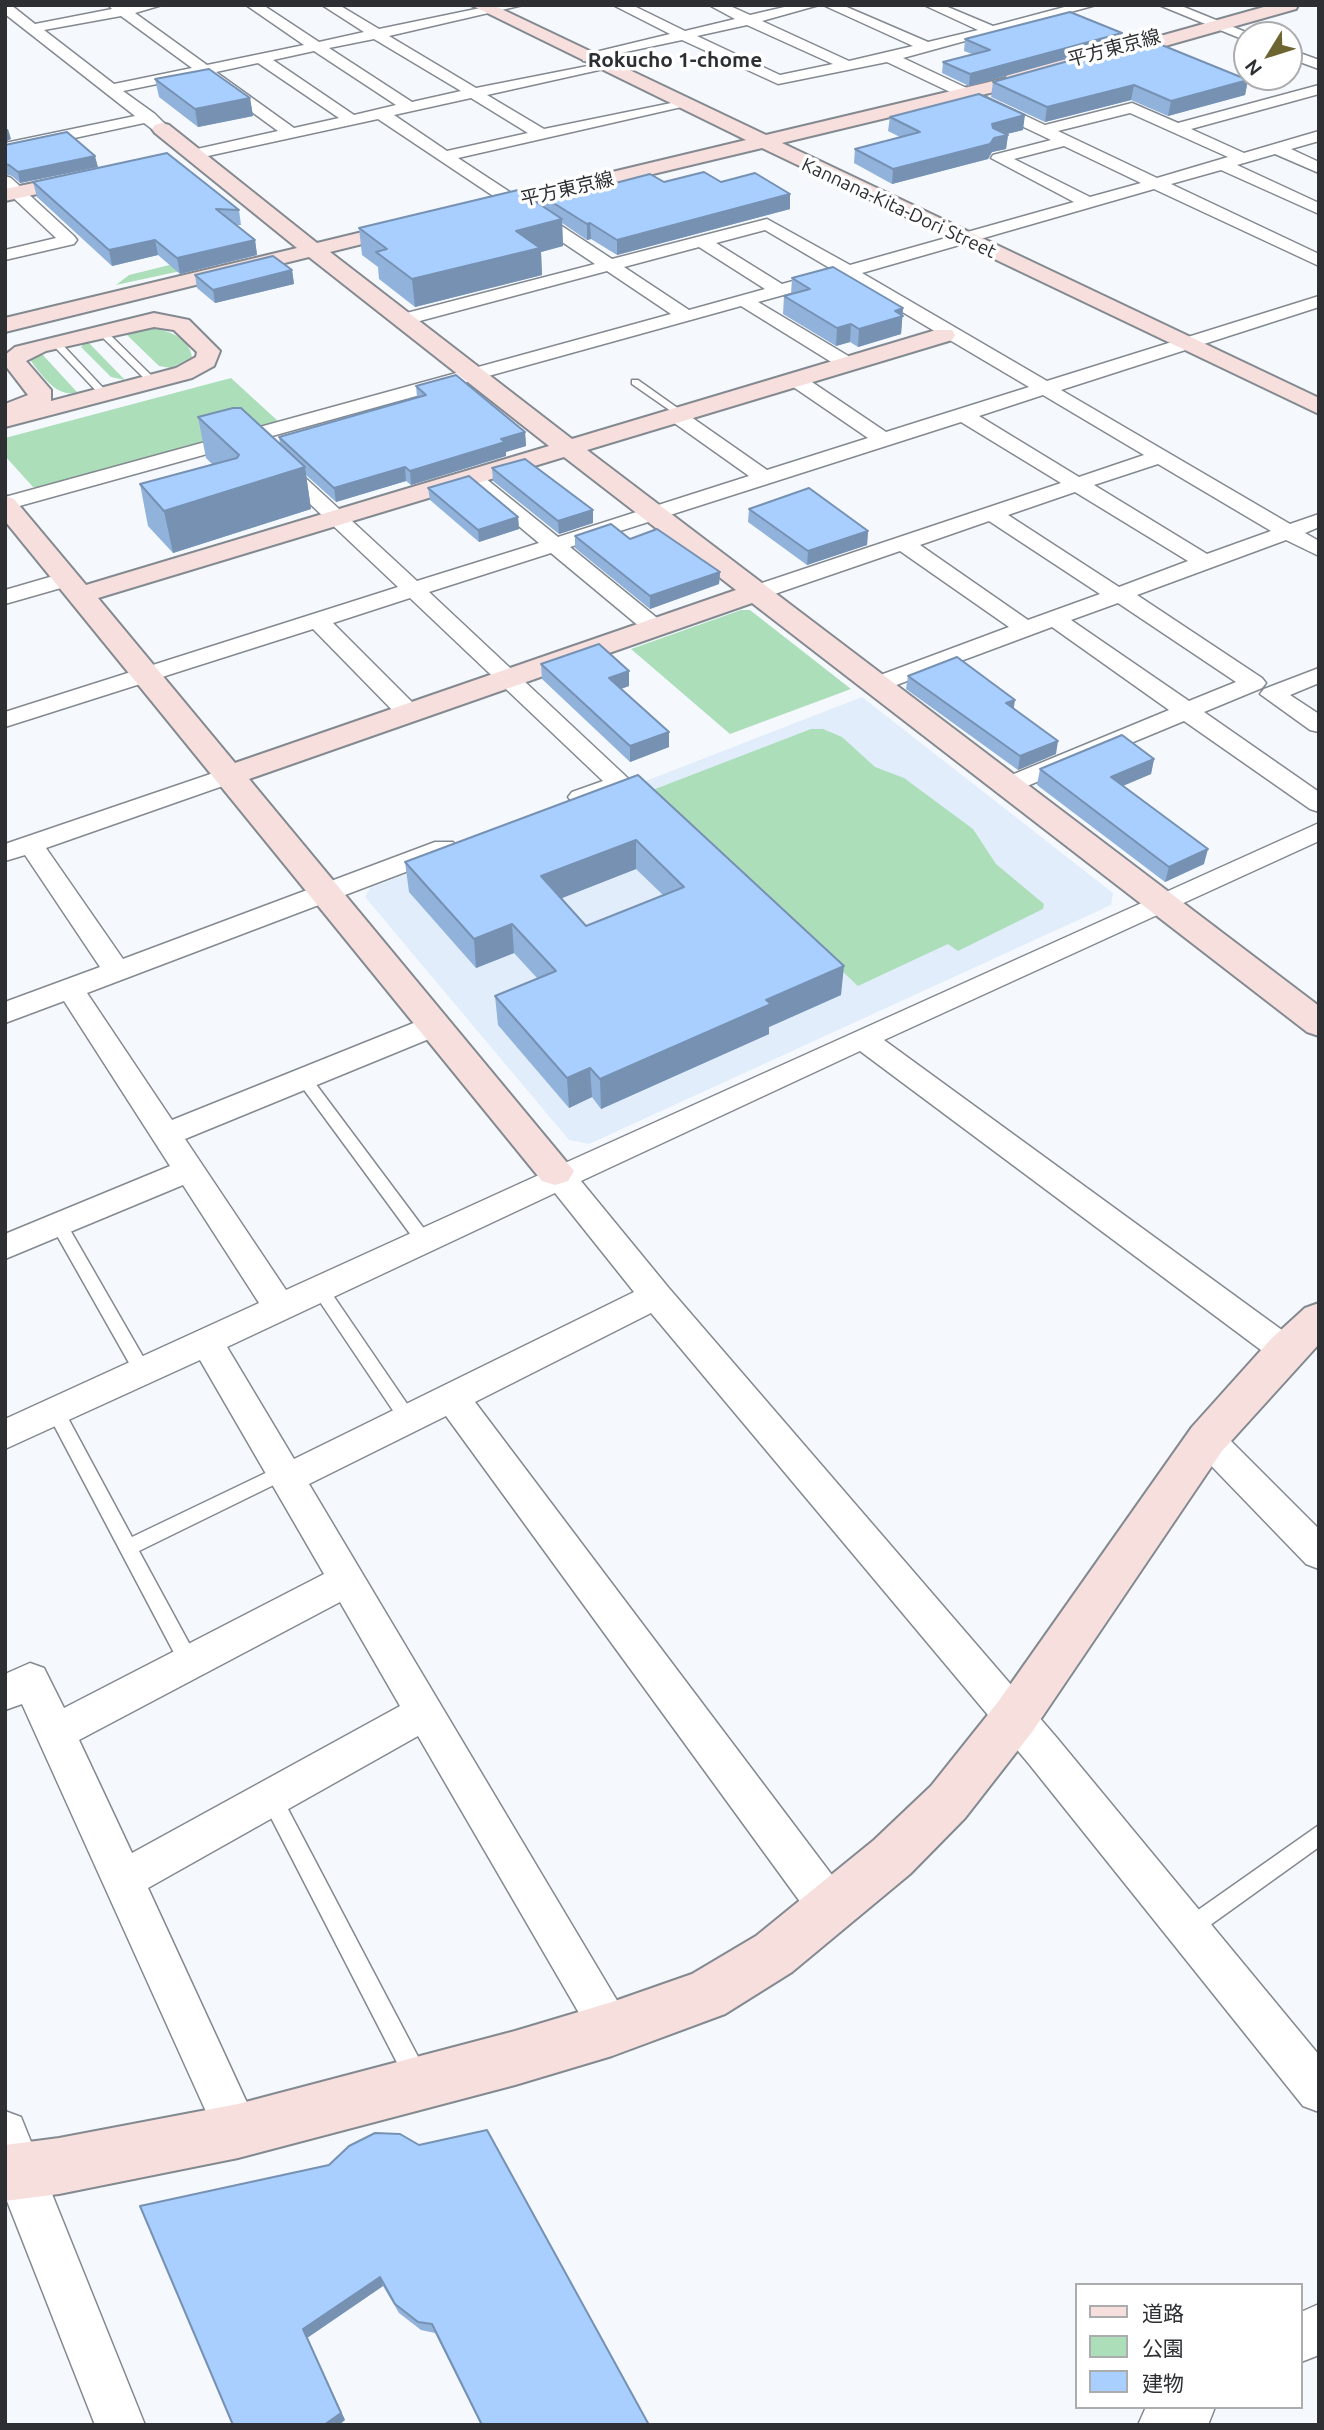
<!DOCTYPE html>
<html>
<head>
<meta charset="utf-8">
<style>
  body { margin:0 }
  #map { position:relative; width:1324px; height:2430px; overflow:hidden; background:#f5f9fe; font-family:Ubuntu,"Noto Sans JP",sans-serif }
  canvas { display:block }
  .frame { position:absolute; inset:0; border:7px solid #2d2f32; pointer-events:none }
  .legend { position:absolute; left:1075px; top:2283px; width:228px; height:126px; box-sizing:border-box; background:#fff; border:2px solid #abacad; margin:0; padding:9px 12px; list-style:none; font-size:21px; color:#2d2f32 }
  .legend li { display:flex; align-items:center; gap:14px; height:35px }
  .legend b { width:35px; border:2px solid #abacad }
  .north { position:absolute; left:1233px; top:21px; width:70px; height:70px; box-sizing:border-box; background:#fff; border:2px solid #abacad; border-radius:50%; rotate:232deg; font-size:19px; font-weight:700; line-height:28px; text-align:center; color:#2d2f32 }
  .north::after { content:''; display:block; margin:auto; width:24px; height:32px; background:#6c6531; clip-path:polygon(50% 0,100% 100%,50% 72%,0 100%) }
</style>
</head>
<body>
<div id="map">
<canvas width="1324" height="2430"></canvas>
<div class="frame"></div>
<ul class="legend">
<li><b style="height:9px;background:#f6dfdc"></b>道路</li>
<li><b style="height:19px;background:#addeba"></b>公園</li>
<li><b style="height:19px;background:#a8cfff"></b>建物</li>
</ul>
<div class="north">N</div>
</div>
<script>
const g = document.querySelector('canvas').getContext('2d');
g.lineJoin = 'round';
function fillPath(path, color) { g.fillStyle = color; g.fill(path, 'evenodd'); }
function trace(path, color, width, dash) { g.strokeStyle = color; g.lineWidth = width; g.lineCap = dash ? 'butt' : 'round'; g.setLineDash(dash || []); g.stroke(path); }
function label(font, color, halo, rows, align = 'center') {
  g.font = font + ' Ubuntu,"Noto Sans JP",sans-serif'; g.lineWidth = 7; g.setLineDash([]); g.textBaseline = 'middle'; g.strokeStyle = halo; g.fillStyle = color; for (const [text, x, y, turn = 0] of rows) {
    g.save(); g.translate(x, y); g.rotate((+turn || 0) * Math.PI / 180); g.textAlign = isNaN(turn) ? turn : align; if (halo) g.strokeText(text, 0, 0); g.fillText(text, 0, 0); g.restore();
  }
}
fillPath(new Path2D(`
  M862 697 1113 893 1111 905 589 1144 569 1140 365 897 370 888Z`), '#e1edfb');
fillPath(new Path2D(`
  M218 253 250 256 116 285 129 275Z
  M144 328C162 328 189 335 192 357L171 368 159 366 127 335Z
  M85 342H88L125 380 111 377 81 347Z
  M42 354 77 392C57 399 42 375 30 360Z
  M231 378 279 422 45 487H33L5 456V438Z
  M741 610H750L851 689 730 734 631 649Z
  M811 729H823L842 737 875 767 904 778 973 829 996 864 1044 904 1043 909 958 951 948 944 858 986 650 791Z`), '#addeba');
const lane = new Path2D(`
  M98 329H104L155 379V383H149L98 333Z
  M52 340H58L107 392V396H101L52 344Z
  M632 380H638L686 414 678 416 632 384Z
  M304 1074 309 1075 431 1238 433 1242 431 1246H419L299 1083 297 1079 299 1075Z
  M59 1219 65 1221 149 1367 151 1372 149 1377 143 1379 137 1377 51 1225Z
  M320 1283 326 1285 414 1414 417 1419 414 1424 408 1426 402 1424 314 1293 312 1289 314 1285Z
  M56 1405 62 1407 132 1537 278 1467 284 1465 290 1467 293 1472 290 1477 139 1551 196 1656 199 1662 196 1668 189 1671 182 1668 47 1412 50 1407Z
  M272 1790 279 1792 425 2070 428 2078 425 2086 417 2089 409 2086 265 1806 262 1799 265 1792Z
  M1319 1825V1847L1195 1936 1188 1939 1181 1936 1178 1929 1181 1922Z`);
const street = new Path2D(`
  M5 5H11L35 24 112 9 108 5H162L135 13 207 65 304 45 246 5H263L319 42 364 32 322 5H339L379 29 495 5H523L389 36 476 88 608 62V68L487 95 544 129 686 100V106L458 158 612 259 767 219 850 265 1074 202 991 158 993 155 1051 140 887 62 778 84 682 40 583 61V55L670 34 613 5H632L685 31 735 19 709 5H728L750 15 793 5H819L762 21 849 61 913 46 823 5H842L928 42 978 30 924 5H943L993 26 1072 5H1096L903 58 1045 125 1132 103 1178 123 1319 85V94L1191 129 1244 153 1319 131V141L1291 149 1319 162V173L1275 154 1237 165 1319 203V214L1221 170 1171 184 1319 254V266L1154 189 862 273 1047 381 1319 296V307L1061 390 1290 524 1319 514V527L1305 533 1319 541V556L1286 540 1137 595 1262 678 1266 683 1262 688 1204 712 1319 792V812L1310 809 1184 721 1015 791H997L993 786 997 781 1169 710 1052 627 883 690H867L863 685 867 680 1009 627 900 551 763 598H747L744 593 747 588 1061 483 961 422 570 547 662 622 665 627 662 632H646L551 553 429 592 633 783 629 788 581 805 572 802 568 797 572 792 603 781 410 598 333 623 418 708 421 713 418 718H400L313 629 5 727V712L398 587 272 468 269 464 272 460H286L417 581 539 543 466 482 463 478 466 474H480L558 537 749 476 670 420 667 416 670 412H684L767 470 868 438 789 384 786 380 789 376H803L886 432 1029 387 845 278 758 302 855 360 858 364 855 368H841L741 306 5 510V497L671 314 607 271 401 326 395 324 392 320 395 316 595 264 378 119 194 159 188 157V151L278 131 201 75 123 91 155 114 170 129 168 132H156L144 123 5 153V143L135 116 5 14ZM121 16 192 68 114 84 44 30ZM747 25 833 64 780 75 697 36ZM374 39 461 91 412 102 329 48ZM314 51 396 105 354 115 273 60ZM258 63 339 118 294 128 216 72ZM471 98 528 133 447 151 394 115ZM1130 113 1228 157 1157 178 1058 131ZM1064 146 1141 183 1090 197 1014 159ZM765 230 833 270 782 284 716 243ZM699 247 765 289 689 310 624 267ZM1043 395 1144 455 1079 477 979 416ZM1158 464 1271 531 1207 554 1094 485ZM1075 492 1188 561 1119 587 1008 515ZM989 521 1100 594 1028 620 920 545ZM1118 603 1236 682 1189 701 1071 620Z
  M1159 5H1179L1253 35H1247V40L1242 39Z
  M1289 49 1319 60V69L1289 58Z
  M5 176 11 178 74 236 77 240 74 244 5 260V250L56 238 5 190Z
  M67 572 78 579 75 584 5 604V590Z
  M1319 668V683L1290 695 1319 714V732L1310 730 1260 694 1264 689Z
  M228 768 237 771 241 776 237 781 46 848 123 959 435 842H453L457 848 453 854 87 993 172 1120 426 1018 436 1015 446 1018 450 1025 446 1032 185 1139 286 1290 541 1174 544 1163 555 1160 565 1163 1319 823V841L884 1040 1297 1341 1302 1350 1297 1359 1285 1363 1273 1359 860 1051 581 1181 668 1287 1057 1738 1319 2055V2112L1303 2106 1029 1764 651 1313 475 1402 847 1895 853 1910 847 1925 832 1931 817 1925 446 1416 309 1484 634 2029 627 2044 612 2051 597 2044 418 1736 148 1888 260 2131 254 2147 238 2153 222 2147 22 1704 5 1710V1674L30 1663 44 1668 64 1708 324 1574 200 1360 5 1449V1419L259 1303 183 1185 5 1259V1234L170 1166 64 1001 5 1023V1002L100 967 25 855 5 861V844ZM555 1193 634 1292 294 1459 227 1347ZM340 1602 400 1706 132 1853 79 1740Z
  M1207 1425 1219 1429 1319 1529V1569L1306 1564 1195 1449 1190 1439 1195 1429Z
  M5 2111 21 2117 145 2425H95L5 2196Z
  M1319 2304V2355L1301 2362V2312Z
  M1146 2407H1215L1208 2425H1138Z`);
const secondary = new Path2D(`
  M471 5H493L766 135 1006 78 1007 72 1131 38 1139 42 1271 5H1298L1296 9 1112 61 1106 62 1098 58 1049 72 1051 75 1048 79 782 143 1319 398V414L762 148 477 216 470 214 467 210 470 206 746 140Z
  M162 123 169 125 317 243 412 220 419 222 422 226 419 230 330 252 572 439 936 330H952L955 335 952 340 587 450 1319 1006V1036L1307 1032 752 603 249 779 574 1171 568 1181 555 1185 542 1181 5 521V496L14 499 86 585 549 446 309 257 5 332V318L297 248 155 133 152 129 155 125ZM564 457 736 590 235 763 98 598Z
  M86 172 93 174 96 178 93 182 5 201V189Z
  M154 313 189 320 220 351 214 366 192 378 5 427V404L28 395 5 365V355L15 347ZM154 327 174 330 197 352 196 357 176 368 51 401V390L26 361 46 351Z
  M1319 1303V1344L1222 1451 1032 1732 965 1818 910 1874 792 1972 725 2014 706 2021 612 2056 515 2085 238 2158 59 2194 5 2201V2145L59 2138 238 2104 515 2031 612 2002 692 1974 756 1936 874 1840 931 1786 998 1702 1192 1427 1271 1339 1305 1308Z`);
trace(lane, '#838990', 3);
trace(street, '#838990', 3);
trace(secondary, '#838990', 4);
fillPath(lane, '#fff');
fillPath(street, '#fff');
fillPath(secondary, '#f6dfdc');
fillPath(new Path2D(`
  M965 39 1120 44 969 86 942 73 943 62 972 54 964 51Z
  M155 79 250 98 253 116 198 127 159 97Z
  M1248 80 1245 95 1168 116 1131 100 1045 122 991 97 993 82Z
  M890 117 1023 130 1006 134 1008 135 1006 149 992 152 988 159 892 184 854 163 855 149 900 137 888 131Z
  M5 145 98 167 20 183 12 176 5 174Z
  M33 182 239 210 241 225H237L255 240 257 255 180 274 158 255 112 266 37 197Z
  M664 182H721L790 194V209L617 255 591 239 587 240 562 223 563 246 541 252 542 275 415 307 379 279 378 267 362 255 359 228 544 207V197Z
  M292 270 294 284 215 303 197 288 195 275Z
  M792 278 903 308 901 334 858 347 850 342 836 346 783 314 784 296 791 294Z
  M416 386 525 432 526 446 506 452V456L411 485 406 481 336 502 306 475 311 509 173 553 148 526 140 484 212 464 206 458 198 417 280 444 279 437 417 397Z
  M492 468 593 523 559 534 493 481Z
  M428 488 518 517 519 529 479 542 430 500Z
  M749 509 868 531 867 545 807 565 748 522Z
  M575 536 630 539 720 572 719 584 650 609 575 548Z
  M541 664 629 686 621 689 669 747 630 762 542 679Z
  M908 676 1056 754 1018 770 906 689Z
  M1154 759 1151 774 1123 786 1204 864 1165 882 1037 785 1040 769Z
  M638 775 841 995 769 1027V1034L601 1109 592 1097 569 1108 498 1025 495 996 538 979 514 953 476 968 409 892 405 862ZM636 869 663 895 586 926 561 898Z
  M419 2145 649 2425H481L435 2333 421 2330 399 2313 383 2286 307 2338 345 2420 233 2425Z`), '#90b2db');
fillPath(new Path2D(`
  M1122 33 1120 44 969 86 970 74Z
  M1248 80 1245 95 1168 116 1171 101Z
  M1134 85 1131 100 1045 122 1047 107Z
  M250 98 253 116 198 127 195 109Z
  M1025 115 1023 130 991 138 992 124Z
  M8 129 11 139 5 142V130Z
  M1008 135 1006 149 992 152 988 159 892 184 893 169Z
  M95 156 98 167 20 183 18 172Z
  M790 194V209L617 255V240Z
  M562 219 563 246 541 252 542 275 415 307 412 279 516 231Z
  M590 223 591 239 587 240V224Z
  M155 240 158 255 112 266 109 250Z
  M255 240 257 255 180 274 177 258Z
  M292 270 294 284 215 303 213 290Z
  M903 308 901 334 858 347 859 329 895 311Z
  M851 324 850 342 836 346 837 328Z
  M525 432 526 446 506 452V456L411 485 410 471 501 439Z
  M305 467 311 509 173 553 164 511Z
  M405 467 406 481 336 502 334 488Z
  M593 510V523L559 534 558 521Z
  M518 517 519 529 479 542 478 530Z
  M868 531 867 545 807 565 808 551Z
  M720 572 719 584 650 609V596Z
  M629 671V686L609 693V678Z
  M1015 700 1013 713 1006 703Z
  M669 732V747L630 762V746Z
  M1058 741 1056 754 1018 770 1020 756Z
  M1154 759 1151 774 1108 792 1111 777Z
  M636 840V869L542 906 541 876Z
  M1208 849 1204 864 1165 882 1169 867Z
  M512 924 514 953 476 968 474 939Z
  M844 966 841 995 769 1027V1034L601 1109 600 1079 766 1000Z
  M590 1068 592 1097 569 1108 567 1078Z
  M380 2277 383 2286 307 2338 345 2420 339 2425H324L303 2329Z`), '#7691b2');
const building = new Path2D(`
  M1070 12 1122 33 970 74 943 62 990 50 965 39Z
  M1147 39 1248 80 1171 101 1134 85 1047 107 993 82Z
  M209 69 250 98 195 109 155 79Z
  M979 94 1025 115 992 124 993 128 1008 135 994 138 990 144 893 169 855 149 920 132 890 117Z
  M67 132 95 156 18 172 9 165 5 164V145Z
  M167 153 239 210 216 209 255 240 177 258 155 240 109 250 33 182Z
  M704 172 721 182 755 173 790 194 617 240 590 223 587 224 544 197 575 189 581 192 650 174 664 182Z
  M518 190 562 219 516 231 540 248 412 279 376 252 387 249 359 228Z
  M273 256 292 270 213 290 195 275Z
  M833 267 903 308 895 311 903 316 859 329 851 324 837 328 784 296 810 289 792 278Z
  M456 375 525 432 501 439 505 442 410 471 405 467 334 488 279 437 426 395 416 386Z
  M233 408H241L305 467 164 511 140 484 237 458 239 455 198 417Z
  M525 459 593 510 558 521 492 468Z
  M469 476 518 517 478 530 428 488Z
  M809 488 868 531 808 551 749 509Z
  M611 524 630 539 657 529 720 572 650 596 575 536Z
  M599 644 629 671 609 678 669 732 630 746 541 664Z
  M957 657 1015 700 1006 703 1058 741 1020 756 908 676Z
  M1122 735 1154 759 1111 777 1208 849 1169 867 1040 769Z
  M638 775 844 966 766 1000 771 1004 600 1079 590 1068 567 1078 495 996 556 971 512 924 474 939 405 862ZM636 840 684 887 586 926 541 876Z
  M487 2130 649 2425H482L432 2324 418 2322 395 2304 380 2277 303 2329 341 2413 324 2425H233L140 2206 329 2165 349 2146 375 2133 400 2134 419 2145Z`);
fillPath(building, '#a8cfff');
trace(building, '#7691b2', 2);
label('19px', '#2d2f32', '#fff', [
  ["平方東京線",1114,48,-15],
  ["平方東京線",567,189,-13],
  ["Kannana-Kita-Dori Street",899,208,25]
]);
label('bold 21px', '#2d2f32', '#fff', [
  ["Rokucho 1-chome",675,60]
]);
</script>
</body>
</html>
